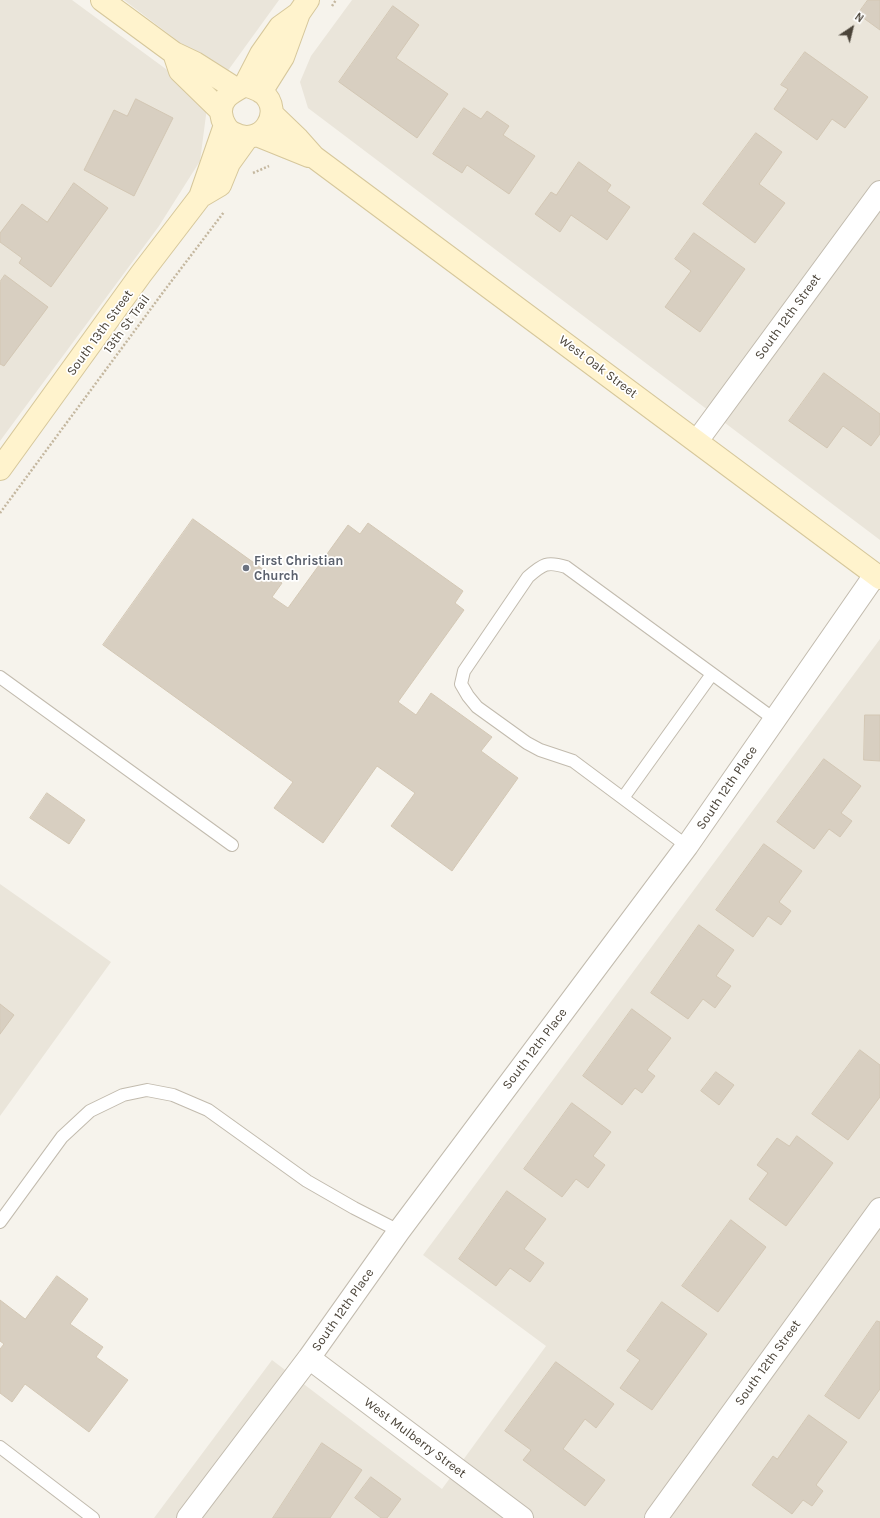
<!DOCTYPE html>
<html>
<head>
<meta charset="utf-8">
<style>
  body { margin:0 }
  #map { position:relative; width:880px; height:1518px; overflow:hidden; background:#f6f3ec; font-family:Karla,sans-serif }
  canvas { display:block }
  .north { position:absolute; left:832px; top:8px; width:40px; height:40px; -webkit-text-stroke:3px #fff; paint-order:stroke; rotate:35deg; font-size:11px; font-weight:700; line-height:16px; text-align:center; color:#4b4439 }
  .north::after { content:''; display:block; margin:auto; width:14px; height:18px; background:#4b4439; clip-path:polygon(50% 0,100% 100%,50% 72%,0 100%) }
</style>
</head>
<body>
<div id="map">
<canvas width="880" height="1518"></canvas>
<div class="north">N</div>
</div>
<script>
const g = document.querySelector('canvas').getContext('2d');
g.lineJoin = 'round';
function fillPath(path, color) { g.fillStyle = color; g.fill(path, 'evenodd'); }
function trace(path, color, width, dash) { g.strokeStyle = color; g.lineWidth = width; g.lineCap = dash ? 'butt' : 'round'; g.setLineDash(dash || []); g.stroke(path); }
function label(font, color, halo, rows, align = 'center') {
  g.font = font + ' Karla,sans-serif'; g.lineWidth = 3.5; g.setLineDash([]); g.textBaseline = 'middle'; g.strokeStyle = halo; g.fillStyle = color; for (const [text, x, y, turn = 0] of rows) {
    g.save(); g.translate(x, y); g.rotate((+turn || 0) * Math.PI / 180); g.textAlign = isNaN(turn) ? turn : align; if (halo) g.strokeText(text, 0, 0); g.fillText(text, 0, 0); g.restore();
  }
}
fillPath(new Path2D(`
  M0 0H72L208 100 200 161 159 226 0 441Z
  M124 0H279L224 76Z
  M352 0H880V540L308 108 300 82 311 56Z
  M880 639V1518H154L272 1360 442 1489 546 1346 423 1255Z
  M0 884 111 962 0 1116Z`), '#eae5da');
const building = new Path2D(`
  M868 0H880V30L858 14Z
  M393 6 419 25 396 58 448 94 417 138 339 82Z
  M805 52 868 97 845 128 832 119 817 140 774 109 788 89 781 85Z
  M136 99 173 118 134 196 84 170 114 110 127 116Z
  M464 108 481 119 487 111 509 126 503 135 535 156 509 194 467 165 462 173 433 154Z
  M756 133 782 152 759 184 785 203 755 243 703 204Z
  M579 162 611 185 607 191 630 207 607 240 571 215 560 232 535 214 551 192 556 195Z
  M74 183 108 208 51 287 19 263 22 258 0 242V233L22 204 47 222Z
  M694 233 745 269 700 332 665 307 691 271 675 259Z
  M5 275 48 307 4 366 0 364V282Z
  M824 373 880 414V434L871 446 843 426 827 448 789 421Z
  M193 519 282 583 272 597 288 608 348 525 360 534 368 523 463 591 455 603 464 610 398 702 416 715 431 693 492 737 481 751 518 778 452 871 391 826 415 793 377 766 323 843 274 808 293 782 103 645Z
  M865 715H880V761L864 760Z
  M824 759 861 786 841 813 852 821 840 837 829 829 814 849 777 822Z
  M47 793 85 820 69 844 30 818Z
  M764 844 802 871 779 902 791 911 781 925 768 916 753 937 716 910Z
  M699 925 734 950 716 976 731 986 715 1008 703 999 688 1019 651 993Z
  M0 1004 14 1015 0 1034Z
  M632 1009 671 1038 647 1070 655 1076 642 1093 635 1088 622 1105 583 1076Z
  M860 1050 880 1065V1097L848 1140 812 1114Z
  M716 1072 734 1085 719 1105 701 1091Z
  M572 1103 611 1132 593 1156 605 1165 588 1188 576 1179 562 1197 524 1169Z
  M797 1136 833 1163 786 1226 749 1199 768 1173 757 1165 777 1138 789 1146Z
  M507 1191 546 1219 524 1249 544 1263 530 1282 510 1268 496 1286 459 1259Z
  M731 1220 766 1247 718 1312 682 1286Z
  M57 1276 88 1299 70 1324 103 1347 96 1357 128 1380 89 1432 25 1384 12 1402 0 1393V1349L4 1344 0 1341V1300L25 1319Z
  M662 1302 707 1334 652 1410 620 1388 640 1360 627 1351Z
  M877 1321 880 1322V1389L859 1419 825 1396Z
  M556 1362 614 1404 596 1428 585 1419 563 1449 605 1480 585 1506 523 1460 531 1450 505 1431Z
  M809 1415 847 1442 816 1485 823 1491 812 1506 803 1500 792 1514 752 1485 773 1456 777 1459Z
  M322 1443 362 1470 330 1518H273Z
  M371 1477 401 1499 387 1518H381L355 1498Z`);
fillPath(building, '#d8cfc1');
trace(building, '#d3c7b4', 1);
const lane = new Path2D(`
  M0 677 232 845
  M623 798 712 674
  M687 846 573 761 540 750 527 743 477 707 468 696 461 684 464 671 528 577C543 564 547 561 566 567L774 719
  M0 1222 62 1137 90 1111 123 1095 147 1090 173 1095 208 1110 307 1181 354 1208 399 1231
  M0 1447 93 1518`);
const street = new Path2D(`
  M697 441 880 192
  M309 1358 522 1518
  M188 1518 309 1358 399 1231 687 846 875 575
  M656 1518 880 1209`);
const secondary = new Path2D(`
  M102 0 174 53 195 63 236 89
  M174 53 180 71 221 111
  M245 85C250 87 257 89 262 92 286 112 261 149 233 133 226 130 222 121 221 113 220 97 233 92 245 85Z
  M245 85 261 54 280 27 298 14
  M261 92 283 57 299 13 308 0
  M272 114 298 139 314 157 880 578
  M257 135 309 156
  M203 195 220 185 229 163 247 138
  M0 469 141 274 200 197 225 125`);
trace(lane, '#c2bbae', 14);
trace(street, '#c2bbae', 24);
trace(secondary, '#d6c79b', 24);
trace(new Path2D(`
  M332 6 336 0
  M253 173 269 166
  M0 513 164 291 224 212`), '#c4b79f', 2.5, [2, 2]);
trace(lane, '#fff', 12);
trace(street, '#fff', 22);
trace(secondary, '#fff3cd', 22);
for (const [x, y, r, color] of [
  [246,568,4,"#6b7280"]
]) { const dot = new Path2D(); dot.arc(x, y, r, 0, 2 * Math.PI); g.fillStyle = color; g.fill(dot); trace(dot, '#fff', 1.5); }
label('13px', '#4b4439', '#fff', [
  ["South 12th Street",788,317,-54],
  ["13th St Trail",127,324,-54],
  ["South 13th Street",100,333,-54],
  ["West Oak Street",598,367,37],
  ["South 12th Place",727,788,-56],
  ["South 12th Place",535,1049,-53],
  ["South 12th Place",343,1310,-55],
  ["South 12th Street",768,1363,-54],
  ["West Mulberry Street",415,1438,37]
]);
label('bold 13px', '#5b616d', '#fff', [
  ["First Christian",254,561],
  ["Church",254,576]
], 'left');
</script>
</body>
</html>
